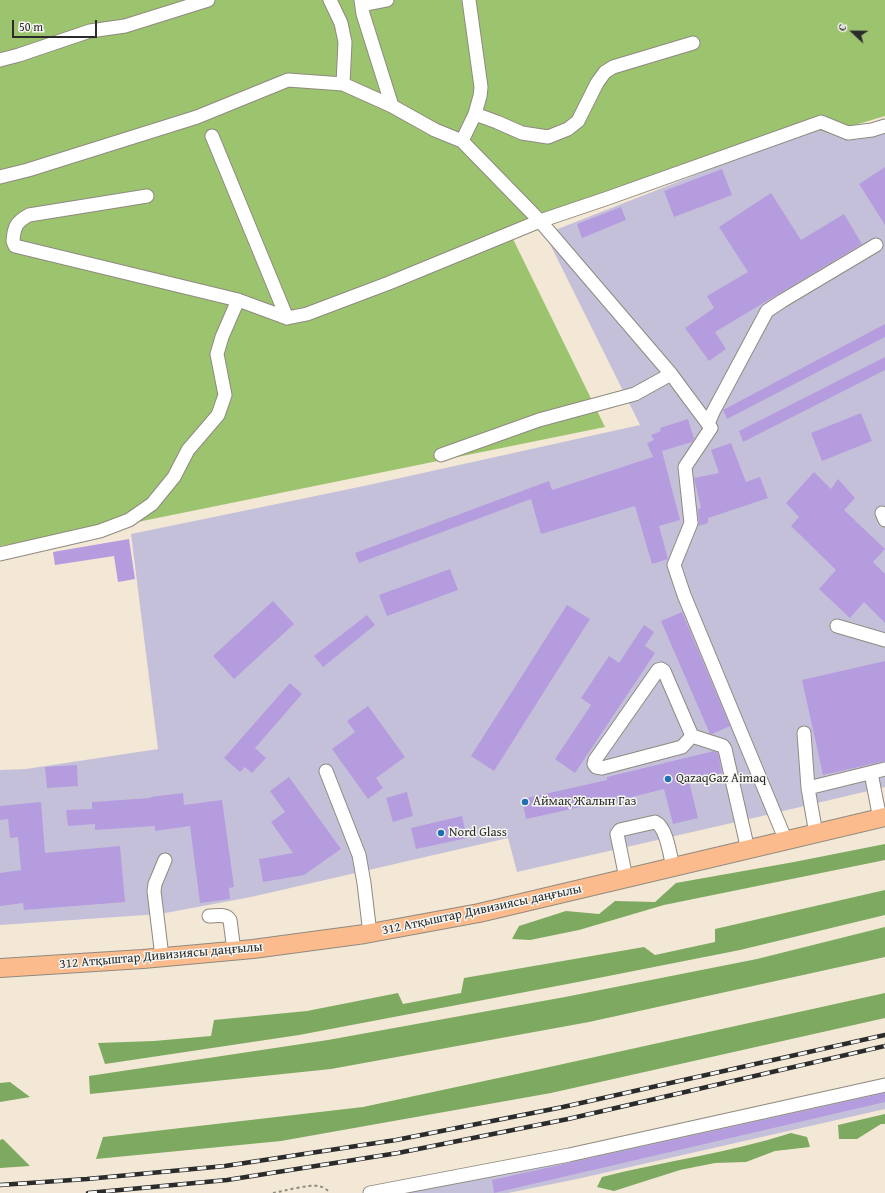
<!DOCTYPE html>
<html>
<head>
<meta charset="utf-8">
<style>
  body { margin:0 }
  #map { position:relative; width:885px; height:1193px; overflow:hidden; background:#f3e8d5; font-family:"Gentium Book Plus",serif }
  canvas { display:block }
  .north { position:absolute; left:833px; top:12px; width:40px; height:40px; -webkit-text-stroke:3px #f6f6f2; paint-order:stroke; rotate:292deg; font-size:11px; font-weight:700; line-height:16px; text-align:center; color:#2b2b2b }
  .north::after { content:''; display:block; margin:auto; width:14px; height:18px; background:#2b2b2b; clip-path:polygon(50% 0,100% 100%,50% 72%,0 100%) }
  .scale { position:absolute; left:12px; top:20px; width:85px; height:18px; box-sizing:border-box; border:2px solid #2b2b2b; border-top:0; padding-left:5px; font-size:12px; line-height:14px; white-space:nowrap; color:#2b2b2b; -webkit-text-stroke:3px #f6f6f2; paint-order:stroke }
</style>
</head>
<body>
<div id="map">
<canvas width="885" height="1193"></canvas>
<div class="north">С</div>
<div class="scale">50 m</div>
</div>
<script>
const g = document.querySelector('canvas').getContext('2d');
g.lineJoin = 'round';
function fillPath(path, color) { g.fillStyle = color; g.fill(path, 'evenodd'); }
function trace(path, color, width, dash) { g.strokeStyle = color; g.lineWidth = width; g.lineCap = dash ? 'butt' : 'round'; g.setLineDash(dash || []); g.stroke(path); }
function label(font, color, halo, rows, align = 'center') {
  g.font = font + ' "Gentium Book Plus",serif'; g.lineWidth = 3; g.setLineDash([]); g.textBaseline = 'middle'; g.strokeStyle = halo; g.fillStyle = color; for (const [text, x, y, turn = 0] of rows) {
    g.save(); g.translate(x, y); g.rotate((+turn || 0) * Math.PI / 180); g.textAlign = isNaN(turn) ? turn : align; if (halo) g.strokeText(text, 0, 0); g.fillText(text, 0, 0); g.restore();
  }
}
fillPath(new Path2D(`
  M820 126 850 139 885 128V787L745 820 517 872 508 838 251 897 160 914 0 925V770L26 769 158 749 131 534 364 486 640 425 545 234Z
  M885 1085V1109L577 1179 508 1193H370Z`), '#c5c0da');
fillPath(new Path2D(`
  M0 0H885V116L828 133 801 124 512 237 605 427 108 528 0 546Z`), '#9cc36e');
fillPath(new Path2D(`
  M885 844V860L664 905 579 930 530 940 512 939 519 926 566 911 599 914 615 901 655 902 676 883 794 862Z
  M885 890V915L740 950 578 982 299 1035 105 1064 98 1043 154 1041 211 1036 214 1020 307 1011 398 993 403 1004 461 993 464 978 644 947 655 955 715 942V929Z
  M885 927V957L589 1022 331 1069 90 1094 89 1076 328 1040 565 997 757 959Z
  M885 993V1018L551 1093 281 1141 96 1159 103 1137 363 1107 545 1068Z
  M10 1082 30 1097 0 1102V1083Z
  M885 1114V1124H881L857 1139H839L838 1125Z
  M791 1133 807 1137 810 1147 775 1151 746 1162 715 1163 680 1170 614 1191 597 1187 602 1177C665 1161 729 1153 791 1133Z
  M3 1139 30 1166 0 1168V1140Z`), '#7da961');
fillPath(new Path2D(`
  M885 167V225L859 184Z
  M722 169 732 195 674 217 664 191Z
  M771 193 801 240 844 214 862 244 715 332 726 349 709 361 685 328 714 308 707 296 748 272 719 227Z
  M621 207 626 220 582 238 577 224Z
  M885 324V337L727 419 723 410Z
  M885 357V370L743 442 739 431Z
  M861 413 872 441 822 461 811 433Z
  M688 419 694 439 692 442 662 451 680 520 659 526 668 559 652 564 635 506 541 534 531 499 359 563 355 553 549 481 552 490 653 457 647 443 654 440 651 435 661 431 660 428Z
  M731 443 746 482 760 477 768 498 708 518V523L699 526 698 509 701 508 694 478 719 473 711 450Z
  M814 472 831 489 838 479 855 498 844 510 885 549 873 562 885 574V623L864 602 850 618 819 589 836 570 791 526 799 517 786 503Z
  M129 539 135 579 118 582 114 556 55 565 53 552Z
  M450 569 458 590 387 616 379 595Z
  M273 601 294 624 234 679 213 656Z
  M567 605 590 619 494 771 471 756Z
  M682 612 730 726 712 734H710L661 621Z
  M367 615 375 625 323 667 314 656Z
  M644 625 654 632 645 646 655 653 575 773 555 759 591 705 581 698 609 656 619 663Z
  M885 661V761L823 775 802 680Z
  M290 683 302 694 255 748 266 758 252 773 245 767 240 772 224 758Z
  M368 706 405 757 376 778 383 788 368 799 332 749 355 732 347 721Z
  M714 751 718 753 722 773 689 781 698 818 673 824 664 789 612 802V800L526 819 522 799 607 780V777Z
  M77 765 78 786 47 788 45 767Z
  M289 777 341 849 304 875 263 882 259 859 293 853 271 822 285 812 270 791Z
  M407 792 413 816 393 822 386 798Z
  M183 793 184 805 222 800 234 887 229 888 230 899 200 903 190 826 155 831V826L95 830V824L68 826 66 810 92 809V802L151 798V797Z
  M41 802 45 853 120 846 125 902 24 910 23 903 0 906V873L21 870 18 837 10 838 8 819 0 820V806Z
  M462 816 467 838 416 849 411 828Z
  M885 1093V1102L494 1193 492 1180Z`), '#b59cde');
const minor = new Path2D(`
  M330 0 341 23 345 42 343 84
  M361 0 363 14 392 106
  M469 0 481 87 480 96 475 114
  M362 5 387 0
  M0 60 19 55 90 31 125 26 208 0
  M212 136 287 318
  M462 141 475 114 497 122 522 133 548 137 568 129 578 121 597 83 605 72 613 67 693 43
  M0 177 28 170 197 117 288 80 343 84 392 106 435 130 462 141 540 221 389 283 307 314 287 318 238 300 15 246 13 241C14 227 16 222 29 215L147 196
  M708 424 713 412 767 311 782 301 876 245
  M441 455 539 420 635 394 671 374
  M882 513 885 520
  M0 554 100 531 129 520 152 504 174 477 188 450 218 415 225 395 217 354 222 337 238 300
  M837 626 885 640
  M804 733 808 788 816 834
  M692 736 682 747 602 768 596 767 594 764 595 760 658 670 661 669 664 671 692 736 723 746 725 749 748 850
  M326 771 359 855 364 883 370 934
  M871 773 880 819
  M808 788 885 769
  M786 841 684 595 674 565 691 523 685 467 711 428 671 374 540 221 608 198 821 122 848 133 872 130 885 126
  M626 878 617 834 620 830 624 829 655 822C667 827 670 856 673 867
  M209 916C216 916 226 913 230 920L234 951
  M162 957 154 891 155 884 165 860
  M370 1193 569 1155 885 1085`);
const highway = new Path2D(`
  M0 968 143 959 253 949 365 934 479 913 885 817`);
trace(minor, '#8f8a80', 15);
trace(highway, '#8f8a80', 20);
trace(new Path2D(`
  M273 1193C284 1191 309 1184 319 1186 323 1187 328 1190 330 1193`), '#8f8a80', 2, [3, 3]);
trace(minor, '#fff', 13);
trace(highway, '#fbbb8c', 18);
const rail = new Path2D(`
  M0 1185 87 1179 225 1166 396 1140 563 1107 885 1035
  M88 1193 227 1180 398 1153 568 1119 885 1046`);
trace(rail, '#2b2b2b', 4.5);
trace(rail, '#f6f6f2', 3, [9]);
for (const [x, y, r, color] of [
  [668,779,4,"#1f6fb2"],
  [525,802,4,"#1f6fb2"],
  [441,833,4,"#1f6fb2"]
]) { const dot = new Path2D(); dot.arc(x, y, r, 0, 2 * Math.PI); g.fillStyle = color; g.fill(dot); trace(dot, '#f6f6f2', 1.5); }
label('13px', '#2b2b2b', '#f6f6f2', [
  ["QazaqGaz Aimaq",676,779],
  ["Аймақ Жалын Газ",533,802],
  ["Nord Glass",449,833]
], 'left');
label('13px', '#2b2b2b', '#f6f6f2', [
  ["312 Атқыштар Дивизиясы даңғылы",482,910,-12],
  ["312 Атқыштар Дивизиясы даңғылы",161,956,-5]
]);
</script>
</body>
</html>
